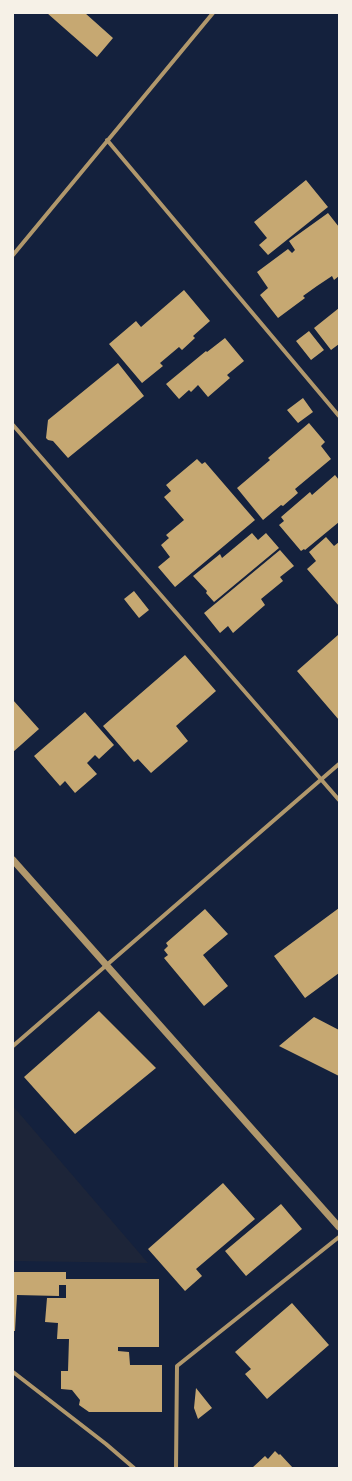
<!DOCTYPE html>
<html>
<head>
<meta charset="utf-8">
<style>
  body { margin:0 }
  #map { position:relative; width:352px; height:1481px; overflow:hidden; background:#14213d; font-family:Commissioner,sans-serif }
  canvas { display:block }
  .frame { position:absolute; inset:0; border:14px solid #f6f1e7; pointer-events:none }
</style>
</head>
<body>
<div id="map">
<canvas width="352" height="1481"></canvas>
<div class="frame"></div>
</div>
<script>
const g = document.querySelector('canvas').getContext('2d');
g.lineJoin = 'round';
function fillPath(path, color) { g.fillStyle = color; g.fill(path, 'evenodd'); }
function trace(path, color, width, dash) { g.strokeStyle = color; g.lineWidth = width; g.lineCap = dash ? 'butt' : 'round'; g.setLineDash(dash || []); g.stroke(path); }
fillPath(new Path2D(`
  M13 1106 148 1263 13 1261Z`), '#1d2539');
fillPath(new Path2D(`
  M47 13H85L113 38 97 57Z
  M306 180 328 207 268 255 259 245 267 238 254 222Z
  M328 213 339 227V276L334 280 332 276 317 286 303 296 305 298 278 318 260 295 268 288 257 272 288 249 292 253 295 250 289 241Z
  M184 290 210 321 193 336 195 338 182 350 179 347 160 363 163 366 142 383 109 344 136 321 141 327Z
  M339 308V344L331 350 314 328Z
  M309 331 324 350 311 360 296 341Z
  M225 338 244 361 227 375 230 378 208 397 198 385 191 392 189 390 179 399 166 384 206 351 207 352Z
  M118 363 144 396 68 458 53 441 48 440 46 438 48 420Z
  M303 398 313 412 298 423 287 410Z
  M309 423 325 442 321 446 331 459 295 489 298 493 283 506 281 505 263 520 237 488 270 460 268 458Z
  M197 459 202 464 205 462 255 520 175 587 158 567 170 557 161 545 169 538 166 535 184 520 164 497 171 491 166 485Z
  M335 475 339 480V522L305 550 304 549 301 551 279 525 284 521 281 517 310 492 312 495Z
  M252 533 258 540 266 533 279 548 214 602 206 593 207 591 193 576 220 554 222 558Z
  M326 537 334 546 339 542V606L307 569 316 561 309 552Z
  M280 550 294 566 280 577 283 581 261 599 265 605 233 633 228 626 220 633 204 613Z
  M134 591 149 610 139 618 124 599Z
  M338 635 339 637V720L297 671Z
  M185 655 216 691 176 726 188 741 151 773 138 759 134 762 103 726Z
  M13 700 39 729 13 752Z
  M85 712 114 745 99 759 95 755 87 763 97 774 75 793 65 781 60 786 34 756Z
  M339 908V973L305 998 274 956Z
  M205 909 228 934 203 955 228 986 204 1006 164 958 168 955 164 950 168 946 166 943Z
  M99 1011 156 1068 75 1134 24 1077Z
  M314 1017 339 1030V1076L279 1046Z
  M223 1183 255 1219 196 1269 202 1276 185 1291 148 1249Z
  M281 1204 302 1229 246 1276 225 1251Z
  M13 1272H66V1279H159V1347H118V1351L129 1352 130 1365H162V1412H89L79 1405 80 1400 72 1390 61 1389V1371H68L69 1339H57L58 1323 45 1322 47 1298H66V1285H59V1296L17 1295 15 1331H13Z
  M292 1303 329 1345 267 1399 245 1374 251 1369 235 1352Z
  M196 1388 212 1408 198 1419 194 1408Z
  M275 1451 279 1455 280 1454 293 1468H252L265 1456 268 1459Z`), '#c6a872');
trace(new Path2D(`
  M107 140 339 416
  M13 255 213 13
  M13 425 339 800
  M13 1046 339 764
  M13 1372 106 1444 134 1468
  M176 1468 177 1366 339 1237`), '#b1986c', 4);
trace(new Path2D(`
  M13 860 339 1227`), '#b1986c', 7);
</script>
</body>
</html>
